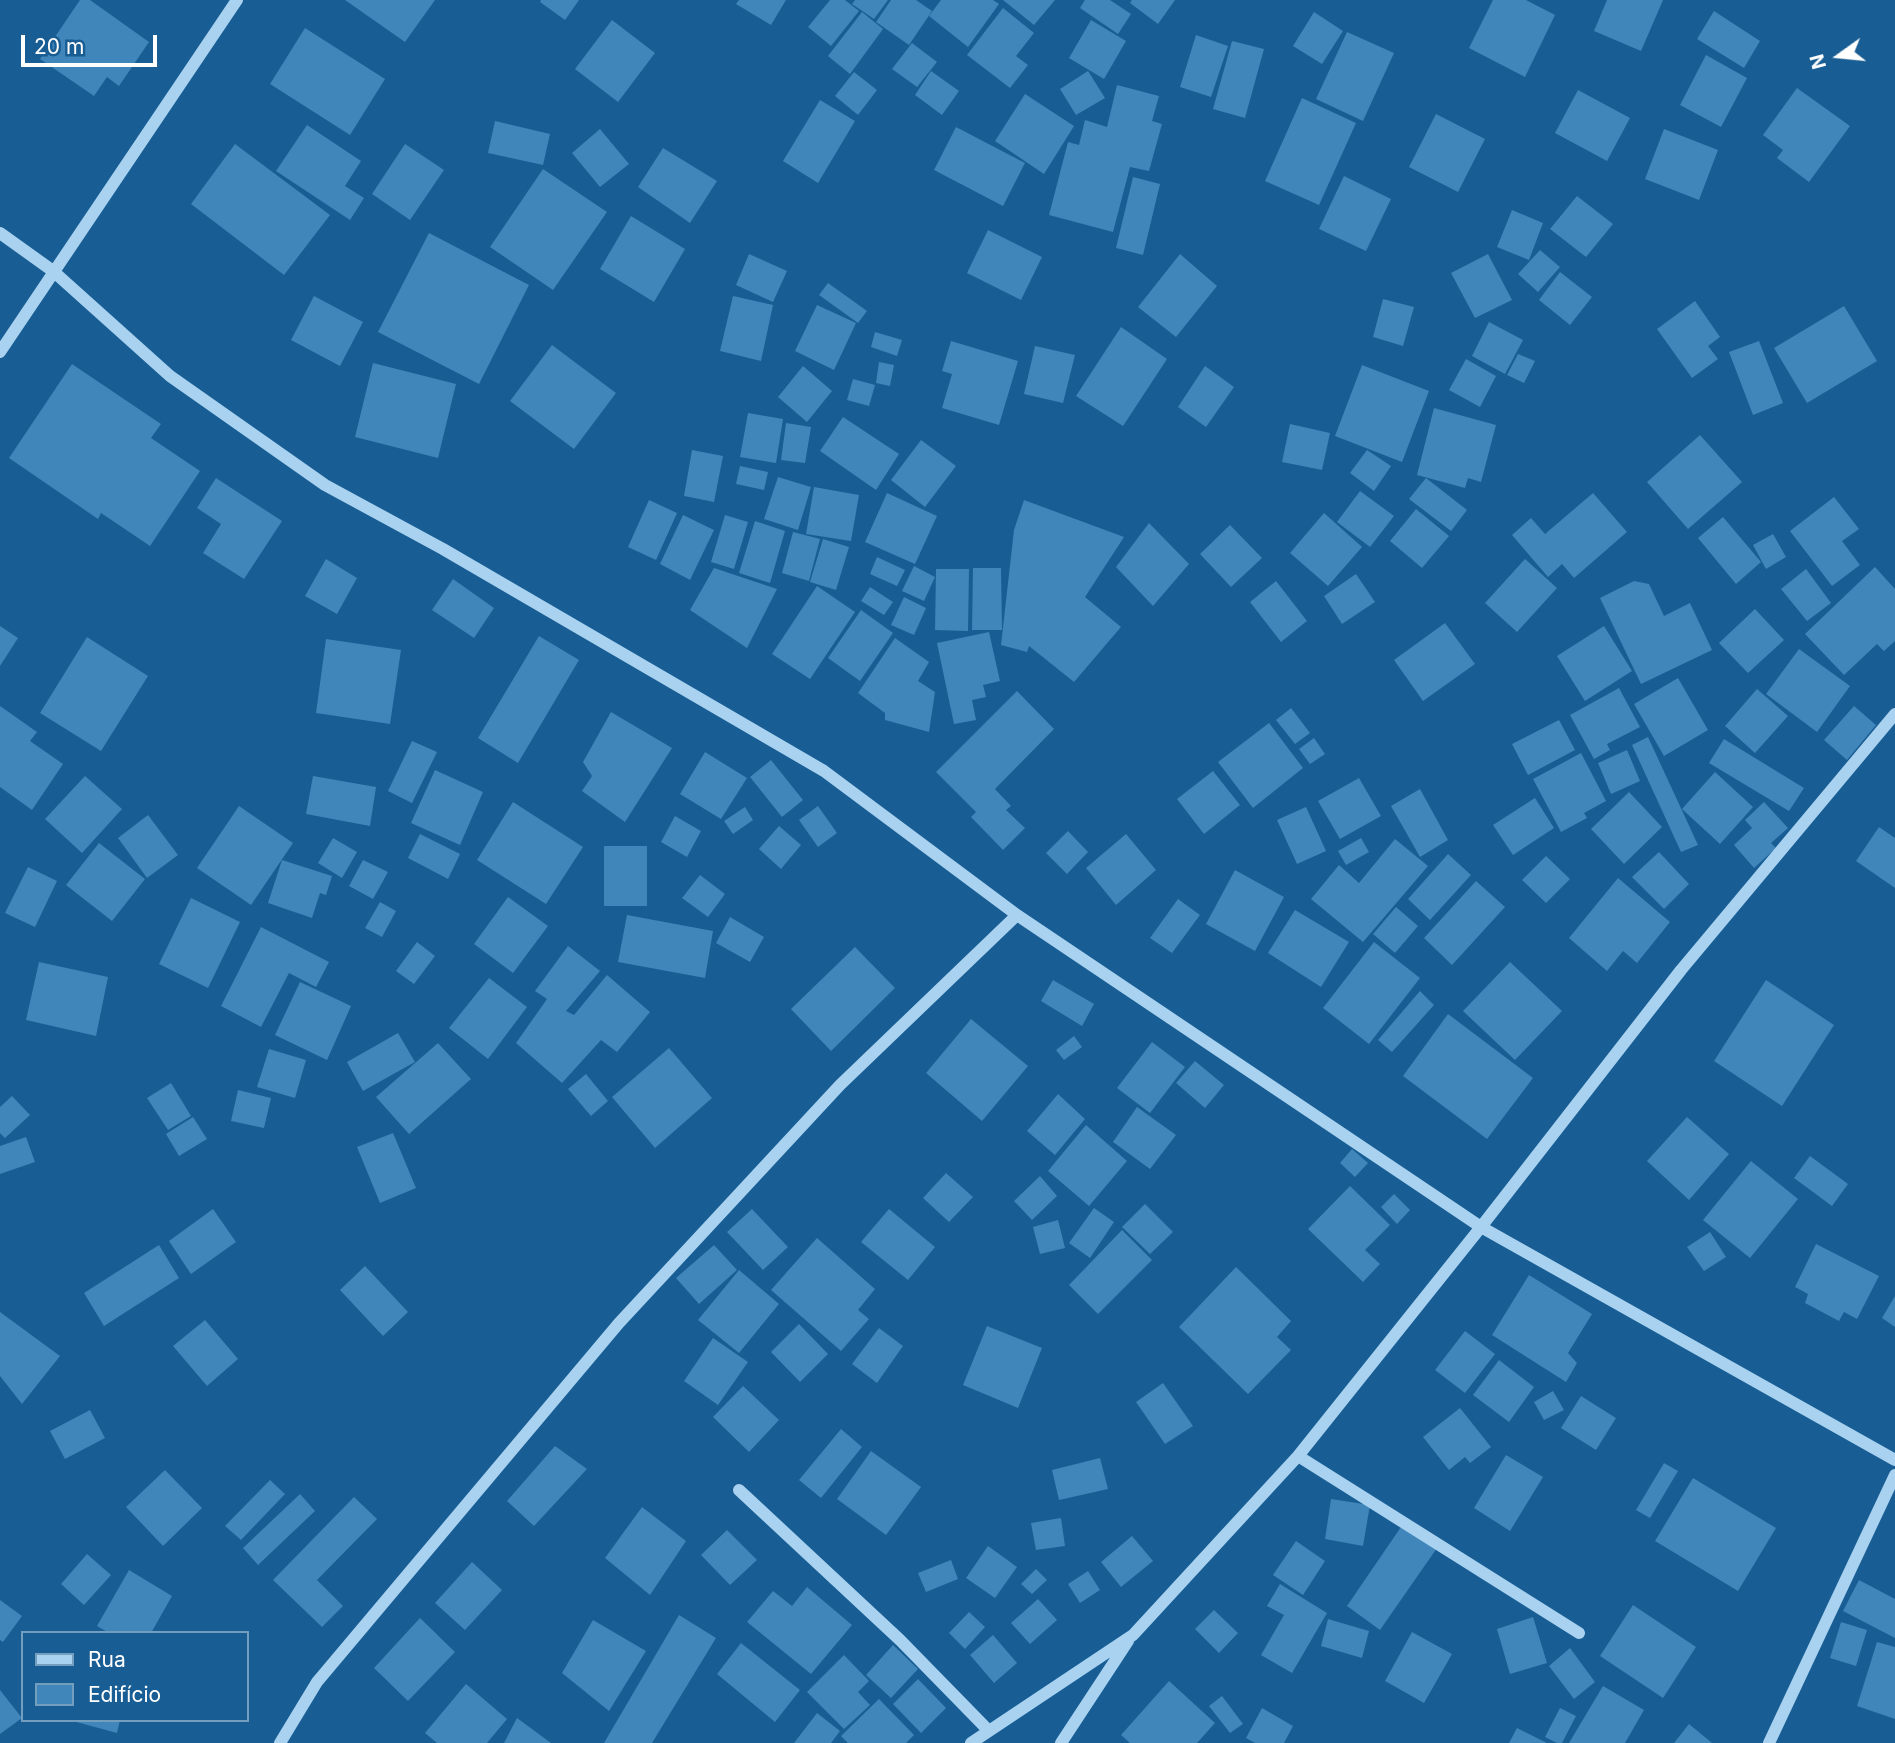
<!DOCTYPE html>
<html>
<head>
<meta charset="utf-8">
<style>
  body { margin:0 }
  #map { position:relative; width:1895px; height:1743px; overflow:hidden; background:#185d93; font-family:Inter,sans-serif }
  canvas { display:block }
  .legend { position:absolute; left:21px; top:1631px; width:228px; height:91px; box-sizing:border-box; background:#185d93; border:2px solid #749ebe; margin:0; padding:9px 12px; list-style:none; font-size:21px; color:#fff }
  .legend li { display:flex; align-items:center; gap:14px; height:35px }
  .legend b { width:35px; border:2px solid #749ebe }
  .north { position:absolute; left:1804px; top:21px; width:70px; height:70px; -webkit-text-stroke:5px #185d93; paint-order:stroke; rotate:255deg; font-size:19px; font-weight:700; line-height:28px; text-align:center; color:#fff }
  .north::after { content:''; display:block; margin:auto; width:24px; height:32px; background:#fff; clip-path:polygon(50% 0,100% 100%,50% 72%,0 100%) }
  .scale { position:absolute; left:21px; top:35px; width:136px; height:32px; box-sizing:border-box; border:4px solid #fff; border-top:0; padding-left:9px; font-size:21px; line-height:24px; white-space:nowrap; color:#fff; -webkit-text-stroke:5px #185d93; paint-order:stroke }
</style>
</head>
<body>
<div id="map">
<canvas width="1895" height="1743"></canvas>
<ul class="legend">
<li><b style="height:9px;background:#a8d2f0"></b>Rua</li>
<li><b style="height:19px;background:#4186ba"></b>Edifício</li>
</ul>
<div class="north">N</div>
<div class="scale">20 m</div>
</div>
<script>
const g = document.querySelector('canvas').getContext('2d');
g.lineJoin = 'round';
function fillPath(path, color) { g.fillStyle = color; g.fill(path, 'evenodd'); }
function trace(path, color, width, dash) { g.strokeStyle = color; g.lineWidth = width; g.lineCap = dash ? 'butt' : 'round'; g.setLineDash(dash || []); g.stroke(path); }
fillPath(new Path2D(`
  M80 0H90L149 42 119 86 107 77 94 96 40 59Z
  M345 0H435L405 42Z
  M541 0H579L565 20 540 2Z
  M739 0H786L771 25 736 4Z
  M830 0H845L859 11 831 46 808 27Z
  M855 0H888L874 19 852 4Z
  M891 0H916L932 11 909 45 876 22Z
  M941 0H993L999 4 968 47 929 16Z
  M1003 0H1055L1034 25Z
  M1085 0H1110L1131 14 1118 34 1080 8Z
  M1132 0H1175L1158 24 1130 3Z
  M1493 0H1526L1555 15 1525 77 1469 48Z
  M1607 0H1663L1641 51 1594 31Z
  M1003 8 1034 33 1016 56 1028 65 1010 88 967 55Z
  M1714 11 1760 41 1744 68 1697 39Z
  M862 12 883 29 850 74 828 56Z
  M1314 12 1343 31 1322 64 1293 46Z
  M612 20 655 53 618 102 575 69Z
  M1091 20 1126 41 1104 79 1069 58Z
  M305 28 385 79 350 135 270 84Z
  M1347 32 1394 53 1363 121 1316 99Z
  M1196 35 1228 46 1211 97 1180 87Z
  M1232 41 1264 49 1245 118 1213 109Z
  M912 43 937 62 917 87 892 69Z
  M1706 55 1747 78 1721 127 1680 105Z
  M931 71 959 91 942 115 915 95Z
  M1088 71 1105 98 1076 115 1060 89Z
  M854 72 877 90 858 115 835 96Z
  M1117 85 1159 96 1152 121 1162 124 1149 171 1130 167 1113 232 1049 215 1068 142 1079 145 1085 120 1107 127Z
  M1797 88 1850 126 1809 182 1777 158 1783 150 1763 135Z
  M1578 90 1630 118 1607 161 1555 133Z
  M1025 94 1074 126 1044 174 995 141Z
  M1302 98 1356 123 1319 205 1265 181Z
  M820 100 855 121 818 183 783 161Z
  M1436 114 1485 139 1458 192 1409 167Z
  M495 121 550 134 543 165 488 153Z
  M307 125 361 161 345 186 364 198 350 220 276 171Z
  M956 127 1025 163 1003 206 934 170Z
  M600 129 629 164 600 187 572 153Z
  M1664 129 1718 150 1699 200 1645 179Z
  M235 144 330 215 284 275 191 204Z
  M405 144 444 170 410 220 372 194Z
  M663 148 717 181 690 223 638 187Z
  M543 169 607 212 553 290 490 247Z
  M1344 176 1391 199 1366 251 1319 229Z
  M1133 177 1160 184 1143 255 1116 248Z
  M1577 196 1613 224 1586 257 1550 229Z
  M1512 210 1543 223 1529 260 1497 247Z
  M631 216 685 249 654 302 600 269Z
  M988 230 1042 257 1021 300 967 273Z
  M429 233 529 285 479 384 378 332Z
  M1540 250 1560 267 1538 292 1518 274Z
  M749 254 787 271 773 302 736 285Z
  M1180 254 1217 286 1176 337 1138 307Z
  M1488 254 1512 300 1475 318 1451 273Z
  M1560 272 1592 297 1570 325 1539 300Z
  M828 283 867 311 858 323 819 295Z
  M314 296 363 322 340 366 291 340Z
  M733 296 773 305 761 361 720 351Z
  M1383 299 1414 307 1403 346 1373 337Z
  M1695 301 1720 337 1708 346 1718 359 1692 378 1657 329Z
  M817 305 856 323 834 370 795 351Z
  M1844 306 1877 361 1807 403 1774 348Z
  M1489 322 1523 340 1505 374 1472 356Z
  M1121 327 1167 359 1123 426 1076 396Z
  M875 332 902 340 897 356 871 347Z
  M951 341 1018 361 999 425 942 408 952 374 942 371Z
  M1759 341 1783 403 1753 415 1729 352Z
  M552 345 616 393 574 449 510 401Z
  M1035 346 1075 355 1063 403 1024 394Z
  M1518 354 1535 361 1524 383 1507 375Z
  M1466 359 1496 376 1480 407 1449 390Z
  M879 362 894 365 890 386 876 383Z
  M373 363 456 384 438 458 355 437Z
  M72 364 161 424 151 438 200 471 150 546 101 513 98 519 9 458Z
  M1362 365 1429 391 1402 462 1335 436Z
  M803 366 832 391 807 422 778 397Z
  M1205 366 1234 387 1206 427 1178 407Z
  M853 379 875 385 869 406 847 400Z
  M1434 408 1496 425 1481 482 1468 478 1465 488 1417 475Z
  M748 413 783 419 776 463 740 457Z
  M843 417 899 454 876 490 820 451Z
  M786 423 811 427 805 463 781 460Z
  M1290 424 1330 433 1322 470 1282 462Z
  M1700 435 1742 482 1688 529 1647 482Z
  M921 440 956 466 925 507 891 480Z
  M692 450 723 456 714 502 684 496Z
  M1367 450 1391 466 1374 491 1350 473Z
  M740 466 768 472 764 490 736 484Z
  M778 477 811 487 798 530 764 519Z
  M216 478 282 521 244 579 203 553 221 524 197 508Z
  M1426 478 1467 510 1451 531 1409 499Z
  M814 487 859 495 851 541 806 534Z
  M1360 491 1394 516 1370 547 1337 522Z
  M887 493 937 516 915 564 865 542Z
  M1593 493 1627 532 1574 578 1562 564 1548 577 1512 535 1531 518 1545 534Z
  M1834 497 1859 529 1842 541 1860 565 1832 586 1790 531Z
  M649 500 677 513 656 560 628 547Z
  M1024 500 1124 537 1085 597 1121 627 1074 682 1029 646 1027 652 1001 645 1014 530Z
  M1416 509 1449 536 1422 568 1390 541Z
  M1324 513 1362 547 1328 586 1290 553Z
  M683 515 714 530 690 580 660 564Z
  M725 515 748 522 734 569 711 562Z
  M1723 517 1761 562 1736 584 1698 538Z
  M755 521 785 531 770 583 739 573Z
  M1149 523 1189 564 1153 606 1116 567Z
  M1230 525 1262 558 1231 587 1200 554Z
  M793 532 820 539 809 581 782 573Z
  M1773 534 1786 557 1766 569 1753 545Z
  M823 539 849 547 836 590 810 582Z
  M877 557 905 570 897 586 870 574Z
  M326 559 357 578 337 614 305 596Z
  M1525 559 1557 588 1517 632 1485 603Z
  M914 566 935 577 924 601 902 591Z
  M1875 567 1895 589V641L1884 651 1877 644 1844 675 1805 634Z
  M714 568 777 589 747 648 690 610Z
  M973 568H1001L1002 630H972Z
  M936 569H969L968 631 935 630Z
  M1806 569 1831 603 1807 621 1781 589Z
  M1356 574 1375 602 1342 624 1324 596Z
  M453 579 494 608 474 638 432 610Z
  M1276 581 1307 621 1281 642 1250 602Z
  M1634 581 1649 584 1664 616 1690 603 1712 650 1641 684 1600 598Z
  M817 586 855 612 810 679 772 654Z
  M870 587 893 602 884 615 861 601Z
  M904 597 926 608 914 635 891 625Z
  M1755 609 1784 640 1748 673 1719 643Z
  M861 610 893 633 860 681 828 658Z
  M1445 623 1475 664 1423 701 1394 660Z
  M0 626 18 638 0 666Z
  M1604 626 1632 671 1585 701 1557 656Z
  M989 632 1000 681 983 685 986 697 972 700 976 720 954 724 937 643Z
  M539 636 579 660 518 763 478 738Z
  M87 637 148 676 101 751 40 713Z
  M895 638 929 662 918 681 935 692 929 732 885 720V713L858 693Z
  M326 639 401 650 390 724 316 713Z
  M1799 649 1850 686 1817 732 1766 694Z
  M1678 678 1708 730 1664 756 1634 704Z
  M1619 688 1640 727 1607 744 1610 750 1594 759 1570 715Z
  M1757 689 1788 716 1755 753 1725 726Z
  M1017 691 1054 729 995 789 1011 806 1006 810 1025 828 1003 850 971 817 976 812 936 772Z
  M0 706 37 732 30 741 63 764 32 810 0 787Z
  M1854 706 1876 725 1847 760 1824 740Z
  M1291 708 1310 733 1295 744 1276 720Z
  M611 712 672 748 625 822 582 791 592 776 583 762Z
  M1559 720 1575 750 1528 775 1512 744Z
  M1269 723 1303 768 1253 808 1218 762Z
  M1648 737 1698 845 1681 852 1632 745Z
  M1314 738 1325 754 1310 764 1299 749Z
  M1724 739 1804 788 1789 811 1709 763Z
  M412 741 437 752 412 803 388 791Z
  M1627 750 1640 781 1611 794 1598 763Z
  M705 752 747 778 721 819 680 794Z
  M1581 753 1606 801 1584 813 1587 818 1561 832 1533 779Z
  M771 760 803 800 782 817 750 777Z
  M435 770 483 792 460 845 411 823Z
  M1213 771 1240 805 1204 834 1177 799Z
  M1715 772 1753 807 1720 844 1682 809Z
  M85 776 122 809 82 853 45 819Z
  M313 776 376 787 370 826 306 814Z
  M1359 778 1381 816 1340 839 1318 801Z
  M1420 789 1448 840 1420 857 1391 806Z
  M1629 792 1662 827 1624 864 1591 829Z
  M1535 798 1554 828 1513 855 1493 825Z
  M513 802 583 847 546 904 477 860Z
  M1764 802 1788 828 1771 843 1776 848 1754 868 1734 845 1752 828 1745 820Z
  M239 806 293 843 251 905 197 868Z
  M818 806 837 833 818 847 799 820Z
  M745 807 753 820 733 834 724 821Z
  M1306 807 1326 851 1297 864 1277 820Z
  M148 815 178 855 147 878 118 838Z
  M675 816 701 831 687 857 661 842Z
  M779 826 801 845 781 869 759 849Z
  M1879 827 1895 838V888L1856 861Z
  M1068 831 1088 852 1067 874 1046 853Z
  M420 834 460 854 448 879 408 858Z
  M1126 834 1156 870 1116 905 1086 868Z
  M333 838 357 852 342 878 318 863Z
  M1361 838 1369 852 1346 865 1338 851Z
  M1395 839 1428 866 1363 942 1311 899 1339 865 1359 883Z
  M99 843 145 879 112 921 66 885Z
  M604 846H647V906H604Z
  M1659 852 1689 884 1664 909 1632 877Z
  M1448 854 1471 875 1430 920 1408 899Z
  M1546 856 1570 879 1546 903 1522 880Z
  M282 860 332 876 326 895 320 893 312 918 268 903Z
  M363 860 388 872 373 899 349 886Z
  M28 867 57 881 35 927 5 913Z
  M1235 870 1284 897 1255 951 1206 924Z
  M700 875 725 894 708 917 682 898Z
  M1618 878 1670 922 1637 963 1623 951 1607 971 1569 938Z
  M1476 881 1505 907 1452 965 1424 938Z
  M508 897 548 926 513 973 474 944Z
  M191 898 240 922 208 988 159 964Z
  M1178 899 1200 915 1172 953 1150 938Z
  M380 902 396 911 382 937 365 928Z
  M1396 907 1418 926 1395 953 1373 934Z
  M1295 910 1349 942 1321 987 1268 953Z
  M627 915 713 931 705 978 618 962Z
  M730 917 764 937 750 962 716 943Z
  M261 927 329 962 316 987 289 973 261 1027 221 1006Z
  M417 942 435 956 414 984 396 971Z
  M1374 942 1420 978 1369 1044 1323 1008Z
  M568 946 600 971 566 1011 574 1015 607 975 650 1012 617 1052 601 1040 562 1083 516 1043 547 999 535 991Z
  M855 947 895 988 831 1051 791 1009Z
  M39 962 108 977 96 1036 26 1020Z
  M1510 962 1562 1011 1515 1060 1463 1011Z
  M489 978 527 1007 488 1059 449 1028Z
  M1053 980 1094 1004 1082 1026 1041 1001Z
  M1766 980 1834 1025 1782 1106 1714 1061Z
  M300 982 351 1006 327 1060 275 1035Z
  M1420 991 1434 1005 1392 1052 1378 1040Z
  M1448 1014 1533 1078 1487 1139 1403 1076Z
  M971 1019 1028 1066 982 1121 926 1073Z
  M398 1033 415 1062 363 1091 347 1062Z
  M1074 1036 1082 1047 1064 1060 1056 1050Z
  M1152 1042 1185 1067 1150 1113 1117 1088Z
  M438 1043 471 1079 409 1134 376 1097Z
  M669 1048 712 1098 655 1148 612 1097Z
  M269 1049 306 1060 295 1098 257 1087Z
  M1195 1061 1224 1085 1205 1108 1176 1083Z
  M586 1074 608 1101 591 1116 568 1089Z
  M171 1083 191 1116 168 1130 147 1098Z
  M238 1090 271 1098 264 1128 231 1121Z
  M1058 1094 1085 1119 1055 1155 1027 1131Z
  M12 1096 30 1115 5 1138 0 1133V1107Z
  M1137 1107 1176 1135 1150 1169 1113 1142Z
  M193 1117 207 1139 179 1156 166 1134Z
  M1687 1117 1729 1154 1689 1200 1647 1161Z
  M1086 1125 1127 1161 1089 1206 1048 1171Z
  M393 1133 416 1188 380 1203 357 1147Z
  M26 1137 35 1162 0 1174V1146Z
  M1352 1149 1368 1163 1355 1177 1340 1163Z
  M1810 1156 1848 1184 1832 1206 1794 1178Z
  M1751 1161 1798 1199 1750 1258 1703 1220Z
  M946 1173 973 1197 949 1222 923 1198Z
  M1040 1176 1057 1196 1032 1220 1014 1201Z
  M1350 1186 1390 1225 1365 1250 1380 1264 1363 1282 1308 1229Z
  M1394 1194 1410 1210 1397 1224 1381 1207Z
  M1145 1204 1173 1232 1150 1254 1122 1227Z
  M1094 1208 1114 1222 1090 1258 1069 1243Z
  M213 1209 236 1242 191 1274 169 1241Z
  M752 1209 788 1247 763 1270 727 1232Z
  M889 1209 935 1247 908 1280 861 1242Z
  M1058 1220 1065 1248 1040 1254 1033 1227Z
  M1122 1230 1152 1260 1098 1314 1069 1285Z
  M1710 1232 1726 1257 1704 1271 1687 1247Z
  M817 1238 875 1289 858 1310 869 1319 841 1351 771 1290Z
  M1816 1244 1879 1276 1857 1319 1844 1312 1839 1321 1805 1303 1808 1294 1795 1287Z
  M159 1245 179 1278 104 1326 84 1293Z
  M714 1245 737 1270 699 1304 676 1278Z
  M365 1266 408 1312 383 1336 340 1290Z
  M1236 1267 1291 1321 1277 1337 1291 1350 1248 1394 1179 1327Z
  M739 1270 779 1304 739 1353 698 1320Z
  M1529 1275 1592 1314 1568 1353 1577 1363 1566 1382 1492 1335Z
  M1895 1296V1327L1882 1318Z
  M0 1312 60 1356 22 1404 0 1376Z
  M205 1320 238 1359 207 1386 173 1346Z
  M799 1324 828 1354 800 1382 771 1352Z
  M987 1326 1042 1348 1018 1408 963 1385Z
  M879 1328 903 1346 877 1383 852 1364Z
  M1465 1331 1495 1354 1465 1393 1435 1370Z
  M713 1338 748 1362 718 1405 684 1381Z
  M1499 1360 1534 1387 1509 1422 1473 1395Z
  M1163 1383 1193 1426 1165 1444 1136 1402Z
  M743 1386 779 1420 749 1452 713 1417Z
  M1553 1391 1564 1410 1544 1420 1534 1402Z
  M1581 1396 1616 1418 1596 1450 1561 1428Z
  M1460 1408 1491 1447 1470 1463 1465 1457 1449 1470 1423 1437Z
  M90 1410 105 1438 65 1459 50 1431Z
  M841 1429 862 1447 821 1498 799 1480Z
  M555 1446 587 1469 534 1526 507 1501Z
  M871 1451 921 1487 886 1535 837 1499Z
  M1506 1455 1543 1477 1510 1531 1474 1508Z
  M1100 1458 1108 1489 1059 1500 1052 1470Z
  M1664 1463 1678 1471 1650 1518 1636 1510Z
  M165 1470 202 1508 163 1546 126 1507Z
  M1693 1478 1776 1528 1738 1591 1655 1541Z
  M270 1480 285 1494 241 1540 225 1526Z
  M300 1494 315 1511 258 1565 243 1548Z
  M354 1497 377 1519 317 1580 343 1606 322 1627 273 1580Z
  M1331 1499 1370 1505 1363 1546 1325 1539Z
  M642 1507 686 1541 650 1595 605 1558Z
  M1061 1518 1065 1546 1036 1550 1031 1523Z
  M1403 1524 1437 1548 1380 1630 1347 1606Z
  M727 1530 757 1560 730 1585 701 1555Z
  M1132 1536 1153 1561 1121 1587 1101 1562Z
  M1296 1541 1325 1561 1303 1595 1273 1575Z
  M988 1546 1017 1567 995 1598 966 1578Z
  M87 1554 111 1575 84 1605 61 1584Z
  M951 1560 958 1579 926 1592 918 1573Z
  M472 1562 502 1590 465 1630 435 1603Z
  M1036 1569 1047 1580 1032 1594 1021 1584Z
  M129 1570 172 1596 151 1633H109L97 1626Z
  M1088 1571 1100 1590 1080 1603 1068 1584Z
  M1859 1580 1895 1599V1638L1843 1611Z
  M1280 1584 1327 1613 1292 1673 1261 1655 1284 1615 1267 1606Z
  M807 1587 852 1625 811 1674 747 1622 773 1591 792 1606Z
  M1038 1599 1057 1620 1030 1644 1011 1623Z
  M0 1600 22 1616 3 1642 0 1640Z
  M1633 1605 1696 1647 1663 1698 1600 1656Z
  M1214 1610 1238 1633 1219 1653 1195 1629Z
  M969 1612 985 1627 965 1649 949 1633Z
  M679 1615 716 1638 652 1743H604Z
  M1533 1617 1547 1663 1510 1674 1497 1629Z
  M420 1618 455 1652 408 1701 374 1668Z
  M1328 1619 1369 1631 1362 1658 1321 1646Z
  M593 1620 646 1651 609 1711 562 1673Z
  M1841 1622 1867 1630 1856 1666 1830 1658Z
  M1412 1632 1452 1654 1424 1703 1385 1681Z
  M993 1635 1017 1663 994 1683 970 1655Z
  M1877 1642 1895 1647V1719L1857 1706Z
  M741 1643 800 1690 775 1722 717 1674Z
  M893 1645 918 1669 891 1698 866 1675Z
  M1570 1648 1595 1682 1574 1699 1549 1666Z
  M844 1655 869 1681 858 1692 870 1705 844 1729 807 1692Z
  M918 1679 946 1708 921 1733 893 1704Z
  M1169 1681 1215 1723 1197 1743H1130L1121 1735Z
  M466 1684 507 1719 487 1743H437L425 1733Z
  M1603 1686 1644 1710 1625 1743H1569Z
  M0 1690 22 1718 0 1734Z
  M1222 1696 1243 1724 1230 1733 1209 1706Z
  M879 1699 914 1735 906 1743H848L841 1736Z
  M1262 1708 1293 1726 1284 1743H1255L1246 1738Z
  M1560 1708 1576 1716 1562 1743H1557L1545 1737Z
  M817 1713 840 1731 831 1743H794Z
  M517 1718 551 1743H504Z
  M69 1720H120L117 1733Z
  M1689 1724 1712 1743H1674Z
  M1517 1728 1547 1743H1509Z`), '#4186ba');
trace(new Path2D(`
  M0 233 53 271 170 376 325 485 443 549 824 771 1017 915 1481 1227 1895 1460
  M0 352 237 0
  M1298 1456 1579 1633
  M739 1490 900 1640 989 1731
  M280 1743 317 1682 619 1323 840 1085 1017 915
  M971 1743 1133 1635 1298 1456 1481 1227 1681 970 1895 714
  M1061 1743 1128 1641
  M1769 1743 1895 1475`), '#a8d2f0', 12);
</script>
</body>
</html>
